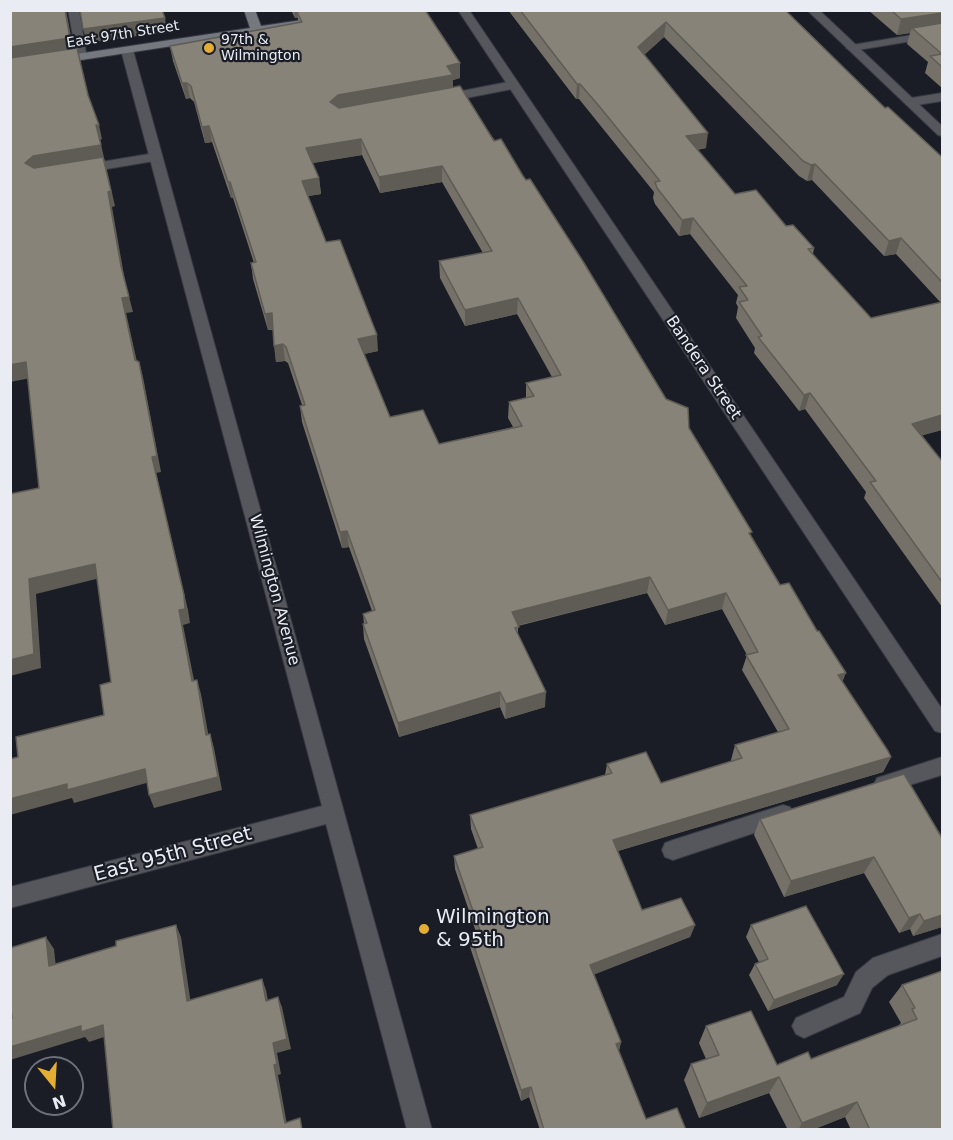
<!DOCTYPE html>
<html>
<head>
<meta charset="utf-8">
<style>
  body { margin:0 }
  #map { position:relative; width:953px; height:1140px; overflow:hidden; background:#1a1d26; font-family:"DejaVu Sans",sans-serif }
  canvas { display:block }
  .frame { position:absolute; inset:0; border:12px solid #e9ecf2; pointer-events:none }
  .north { position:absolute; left:24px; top:1056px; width:60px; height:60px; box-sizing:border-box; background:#1a1d26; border:2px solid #6d7078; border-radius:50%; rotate:162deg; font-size:16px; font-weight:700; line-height:24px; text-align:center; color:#e9ecf2 }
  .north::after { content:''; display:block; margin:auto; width:21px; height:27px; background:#e4ae35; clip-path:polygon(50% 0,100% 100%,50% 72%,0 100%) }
</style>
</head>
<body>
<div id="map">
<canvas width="953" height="1140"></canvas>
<div class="frame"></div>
<div class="north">N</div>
</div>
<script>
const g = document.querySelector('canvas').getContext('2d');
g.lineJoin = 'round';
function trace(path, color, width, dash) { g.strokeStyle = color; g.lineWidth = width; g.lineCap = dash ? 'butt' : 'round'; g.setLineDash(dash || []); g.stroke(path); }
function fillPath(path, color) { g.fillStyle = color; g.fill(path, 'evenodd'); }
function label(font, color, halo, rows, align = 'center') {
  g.font = font + ' "DejaVu Sans",sans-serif'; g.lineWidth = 4.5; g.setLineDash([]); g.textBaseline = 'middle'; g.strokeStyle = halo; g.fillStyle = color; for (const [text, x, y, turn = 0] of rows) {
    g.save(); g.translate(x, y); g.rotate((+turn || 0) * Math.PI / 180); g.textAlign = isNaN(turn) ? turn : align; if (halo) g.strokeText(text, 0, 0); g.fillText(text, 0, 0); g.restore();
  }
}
const lane = new Path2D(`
  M68 10H79L87 59 77 57Z
  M942 30V36L852 51 846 48 852 45Z
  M513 81 517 82V88L441 103 435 99 441 95Z
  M942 93V101L911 106 905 102 911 98Z
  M155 153 161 157 160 160 83 173 77 169 83 165Z
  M942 757V775L884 793 877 790 874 784 877 778Z
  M783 805 790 807 794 814 790 821 673 860 665 857 662 850 665 843 673 840Z
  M942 934V956L888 975 872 988 860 1013 804 1038 796 1034 792 1026 796 1018 844 997 856 972 873 958Z`);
const street = new Path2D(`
  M458 10H469L942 709V733L935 731Z
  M807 10H819L942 126V136L938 135Z
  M127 47 133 50 432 1130H407L326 824 10 908V887L322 806 121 50Z`);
const secondary = new Path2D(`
  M244 10H255L261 26 302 20 308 23 302 26 10 71V64L250 28Z`);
trace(lane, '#373a43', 2);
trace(street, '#373a43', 2);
trace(secondary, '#373a43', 2);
fillPath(lane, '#56575c');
fillPath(street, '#56575c');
fillPath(secondary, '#75787f');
fillPath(new Path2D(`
  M291 10H425L460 78 453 80V87L523 176 666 399 689 428 780 585 891 757 883 772 618 851 642 910 695 925 690 937 594 974 621 1042 619 1051 646 1119 686 1130H540L529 1097 521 1101 470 947V934L476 932 455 869 454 856 478 849 471 829 470 815 605 775 607 764 661 783 731 761V760L735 745 778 732 742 670 747 655 722 609 665 625 647 593 518 626V634L545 707 505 719 500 707 399 737 364 639 363 624H364L363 614 372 611 349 547 342 548 302 422 300 406 302 405 288 363 285 361 276 362 273 330H268L253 279 251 263H254L233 198H231L212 142 205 143 194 102 190 98 186 99 173 61 170 46 298 23V18H295ZM362 155 380 193 442 182 483 253 439 261 440 278 465 326 517 314 552 377 526 383V398L509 402 508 418 513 427 439 444 390 417 364 354 378 351 326 242 308 196 321 194 319 178 312 163Z
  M508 10H785L885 108 942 157V430L922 435 942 461V607L864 498 866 492 805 409 799 411 754 353 755 348 736 318 738 307 736 303 738 295 690 234 679 236 655 204 653 198 654 192 579 99H576ZM664 37 799 176 807 181 812 180 884 256 896 254 941 303 871 318 813 254 814 248 786 226 735 194 697 150 706 148 644 55Z
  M868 10H942V88L925 73 928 62 907 44 910 33 897 35Z
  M760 819 942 838V927L913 936 910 929 899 933 864 873 784 897 754 835Z
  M751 925 837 985 768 1011 749 975 755 964 759 962 746 937Z
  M942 971V1130H851L845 1117 812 1130H788L769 1093 699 1118 684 1080 691 1064 706 1059 699 1043 706 1026 777 1065 811 1059 898 1026 901 1023 889 1002 902 985Z`), '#757168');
fillPath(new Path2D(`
  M65 10H66L74 52 10 62V47Z
  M294 10H342L297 12 298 18H295Z
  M942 13V28H912L910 33 897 35 901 19Z
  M165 18 167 32 87 43 83 29Z
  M666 22 664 37 636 62 638 47Z
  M460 63V78L453 80V90L340 111 330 102 338 95Z
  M182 83H187L190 98 186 99Z
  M577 84H580L579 99H576Z
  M96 125H99L102 139 100 140 115 206 112 207 125 281 133 312 126 313 140 375 25 163 33 156Z
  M209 126 212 142 205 143 202 127Z
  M708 133 706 148 684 152 686 136Z
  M361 139 362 155 308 164 306 148Z
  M815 164 812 180 807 181 811 165Z
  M442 166V182L380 193 379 177Z
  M319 178 321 194 304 197 302 181Z
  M228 182H230L233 198H231Z
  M693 218 690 234 679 236 682 220Z
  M901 238 896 254 884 256 889 241Z
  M518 298 517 314 465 326V310Z
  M272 313 274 329 268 330 265 314Z
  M377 335 378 351 360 355 358 339Z
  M283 344 285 361 276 362 274 346Z
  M26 362 31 378 10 382V365Z
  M139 362 143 377 161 472 156 473 188 610 190 623 183 625 197 695 192 681 179 610 152 457Z
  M810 393 805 409 799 411 804 395Z
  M942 415V430L906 440 912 424Z
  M347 531 349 547 342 548 340 532Z
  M95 564 100 578 36 594 41 668 10 676V660L29 579Z
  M650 577 647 593 511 627 512 612Z
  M726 593 722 609 665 625 668 610Z
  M846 673 840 688 838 675Z
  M197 680 201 694 211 749 206 735Z
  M500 692V707L399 737 398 723Z
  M546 692 545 707 505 719 506 704Z
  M210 734 214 748 222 790 154 808 149 795Z
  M891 757 883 772 611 853 613 840Z
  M145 769 150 782 74 803 72 798 10 815V799L67 784Z
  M874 857 864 873 784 897 791 881Z
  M920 914 910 929 899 933 909 918Z
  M942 915V927L913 936 924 921Z
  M176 925 181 937 192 1011 187 1001Z
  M695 925 690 937 588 977 590 965Z
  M46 937 54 949 57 977 49 966Z
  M844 974 837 985 768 1011 774 1000Z
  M262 979 266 990 270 1011 266 1001Z
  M278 997 282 1007 291 1049 277 1053 281 1074 278 1075 288 1130 285 1123 274 1065 273 1043Z
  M103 1025 110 1035 89 1042 85 1037 10 1060V1047L81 1026Z
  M621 1042 618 1053 616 1044Z
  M779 1077 769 1093 699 1118 707 1103Z
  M531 1087 529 1097 521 1101V1090Z
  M857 1102 845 1117 812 1130H798L802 1123Z`), '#5f5c55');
const building = new Path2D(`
  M10 10H65L70 38 10 47Z
  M80 10H162L165 18 83 29Z
  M305 10H425L460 63 447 66 453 75 338 95 330 102 339 108 460 86 494 141 501 139 523 176 526 180 530 179 584 263 666 399 688 408 689 428 752 532 749 533 780 585 789 583 817 631H819L846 673 838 675 888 751 891 757 613 840 642 910 681 898 695 925 590 965 621 1042 616 1044 646 1119 677 1108 686 1130H544L531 1087 521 1090 470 934 480 931 454 856 483 847 470 815 612 773 607 764 646 752 661 783 742 758 735 745 789 729 746 655 758 652 726 593 668 610 650 577 512 612 519 627 515 628 546 692 506 704 500 692 398 723 363 624 367 623 363 614 375 610 347 531 340 532 300 406 305 405 286 347 283 344 274 346 272 313 265 314 251 263 256 262 230 182H228L209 126 202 127 191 86 187 83H182L170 46 302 22 297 12ZM361 139 379 177 442 166 492 251 439 261 465 310 518 298 561 375 526 383 534 396 509 402 522 426 439 444 423 410 390 417 358 339 377 335 340 240 326 242 302 181 319 178 306 148Z
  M520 10H785L885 108 888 107 942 157V282L901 238 889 241 815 164 811 165 803 161 666 22 638 47 708 133 686 136 735 194 756 190 786 226 793 225 814 248 808 249 871 318 942 302V415L912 424 942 461V582L870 482 876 481 810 393 804 395 758 337 762 336 739 302 748 300 739 287 747 286 693 218 682 220 657 188 655 182 660 181 599 106 580 84H577Z
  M891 10H942V13L901 19Z
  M942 23V54L912 28Z
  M77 48 88 95 99 125H96L101 145 33 156 25 163 34 168 103 157 111 191 108 192 121 266 129 297 122 298 135 360 139 362 157 456 152 457 184 595 185 609 179 610 192 681 197 680 206 735 210 734 218 777 149 795 145 769 67 790V784L10 799V759L18 757 16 737 104 715 100 685 111 682 95 564 29 579 34 654 10 660V494L39 488 26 362 10 365V58Z
  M942 54V67L930 56Z
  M904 774 942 838V915L924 921 920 914 909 918 874 857 791 881 760 819Z
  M806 906 844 974 774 1000 755 964 768 959 751 925Z
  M176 925 187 1001 262 979 266 1001 278 997 287 1039 273 1043 277 1064 274 1065 285 1123 300 1118 302 1130H113L103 1025 81 1032V1026L10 1047V1019L12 1018 10 1002V948L46 937 49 966 116 946V941Z
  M942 971V1130H870L857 1102 802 1123 779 1077 707 1103 691 1064 719 1055 706 1026 751 1011 777 1065 808 1052 811 1059 917 1019 912 1009 915 1008 902 985Z`);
fillPath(building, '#888379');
trace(building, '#5f5c55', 1.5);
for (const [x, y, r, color] of [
  [209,48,6,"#e4ae35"],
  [424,929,6,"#e4ae35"]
]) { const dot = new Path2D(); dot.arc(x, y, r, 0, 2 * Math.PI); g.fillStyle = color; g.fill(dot); trace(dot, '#1a1d26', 2); }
label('14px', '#e9ecf2', '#1a1d26', [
  ["East 97th Street",123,35,-9]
]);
label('14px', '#e9ecf2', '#1a1d26', [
  ["97th &",221,40],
  ["Wilmington",221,56]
], 'left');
label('16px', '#e9ecf2', '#1a1d26', [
  ["Bandera Street",703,368,56],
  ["Wilmington Avenue",274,590,75]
]);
label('20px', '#e9ecf2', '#1a1d26', [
  ["East 95th Street",173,855,-15]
]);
label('20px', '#e9ecf2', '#1a1d26', [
  ["Wilmington",436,918],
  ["& 95th",436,941]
], 'left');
</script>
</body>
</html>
